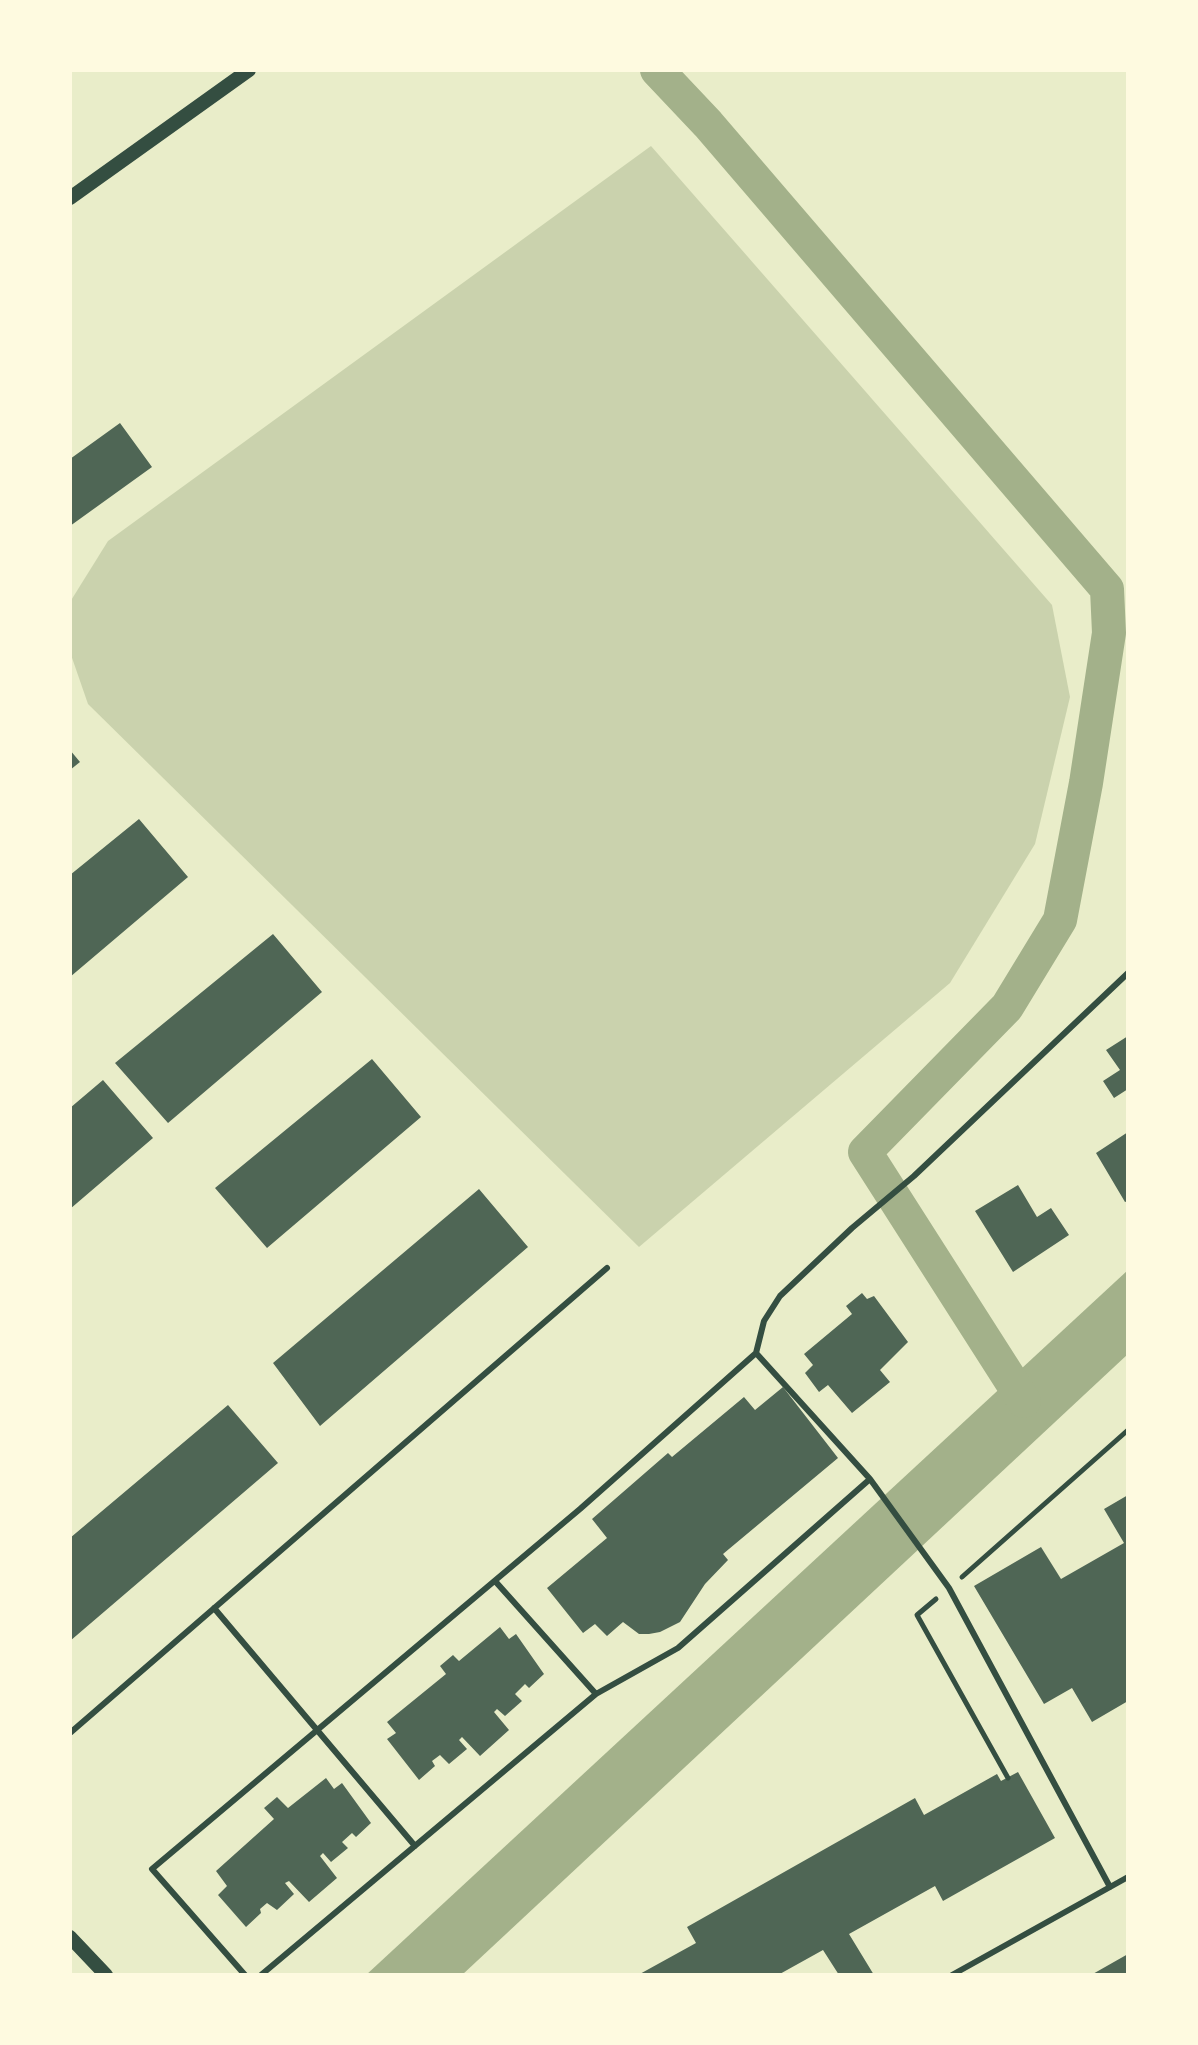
<!DOCTYPE html>
<html>
<head>
<meta charset="utf-8">
<style>
  body { margin:0 }
  #map { position:relative; width:1198px; height:2045px; overflow:hidden; background:#e9edc9; font-family:"DejaVu Sans",sans-serif }
  canvas { display:block }
  .frame { position:absolute; inset:0; border:72px solid #fefae0; pointer-events:none }
</style>
</head>
<body>
<div id="map">
<canvas width="1198" height="2045"></canvas>
<div class="frame"></div>
</div>
<script>
const g = document.querySelector('canvas').getContext('2d');
g.lineJoin = 'round';
function fillPath(path, color) { g.fillStyle = color; g.fill(path, 'evenodd'); }
function trace(path, color, width, dash) { g.strokeStyle = color; g.lineWidth = width; g.lineCap = dash ? 'butt' : 'round'; g.setLineDash(dash || []); g.stroke(path); }
fillPath(new Path2D(`
  M651 146 1052 605 1070 697 1035 844 950 983 639 1247 88 704 70 652V602L108 541Z`), '#cad2ad');
fillPath(new Path2D(`
  M1128 1270V1354L462 1975H366Z`), '#a3b18a');
trace(new Path2D(`
  M657 70 708 124 1107 589 1109 633 1086 783 1060 920 1007 1007 865 1152 1024 1401`), '#a3b18a', 34);
fillPath(new Path2D(`
  M120 423 152 467 70 526V459Z
  M70 750 80 762 70 770Z
  M139 819 188 877 70 977V875Z
  M273 934 322 992 168 1123 115 1063Z
  M1128 1036V1089L1114 1098 1103 1081 1120 1070 1106 1050Z
  M372 1059 421 1117 267 1248 215 1188Z
  M103 1080 153 1138 70 1209V1108Z
  M1128 1132V1201L1125 1202 1096 1153Z
  M1018 1185 1037 1217 1051 1208 1069 1235 1013 1272 975 1211Z
  M479 1189 528 1247 320 1426 273 1363Z
  M862 1293 867 1299 874 1296 908 1342 880 1370 890 1382 852 1413 828 1385 819 1392 805 1373 813 1365 804 1354 852 1314 846 1306Z
  M783 1387 838 1458 723 1554 728 1560 705 1584 680 1622 660 1632 649 1634H639L623 1622 607 1636 595 1624 583 1633 547 1588 607 1538 592 1519 668 1453 672 1457 744 1397 755 1410Z
  M228 1405 278 1463 70 1641V1538Z
  M1128 1495V1701L1092 1722 1072 1688 1044 1704 974 1586 1041 1547 1061 1579 1124 1543 1104 1509Z
  M500 1627 509 1639 516 1634 544 1674 529 1688 525 1684 515 1694 522 1701 505 1716 497 1709 494 1712 509 1730 480 1756 462 1737 459 1740 467 1749 449 1764 440 1755 432 1761 435 1766 419 1780 387 1739 396 1733 387 1722 446 1674 440 1666 453 1655 459 1661Z
  M1018 1772 1055 1838 943 1901 935 1886 849 1934 874 1975H839L823 1950 778 1975H638L696 1943 687 1927 915 1798 924 1815 997 1774 1001 1781Z
  M326 1778 334 1789 342 1783 371 1823 356 1837 352 1833 342 1842 348 1848 331 1862 323 1853 320 1856 337 1878 309 1902 289 1881 285 1883 294 1894 277 1910 267 1903 260 1909 261 1913 246 1927 218 1895 227 1886 216 1871 274 1819 264 1808 277 1797 288 1808Z
  M1128 1954V1975H1091Z`), '#4f6655');
trace(new Path2D(`
  M962 1577 1128 1430
  M936 1599 917 1615 1008 1778`), '#344e41', 5);
trace(new Path2D(`
  M870 1479 949 1588 1110 1887
  M495 1581 596 1694
  M214 1608 415 1846
  M70 1733 607 1268
  M245 1975 152 1869 580 1509 756 1353 764 1321 780 1296 852 1228 914 1176 1128 973
  M261 1975 596 1694 678 1648 870 1479 756 1353
  M952 1975 1128 1877`), '#344e41', 6);
trace(new Path2D(`
  M70 198 249 70
  M70 1937 106 1975`), '#344e41', 14);
</script>
</body>
</html>
